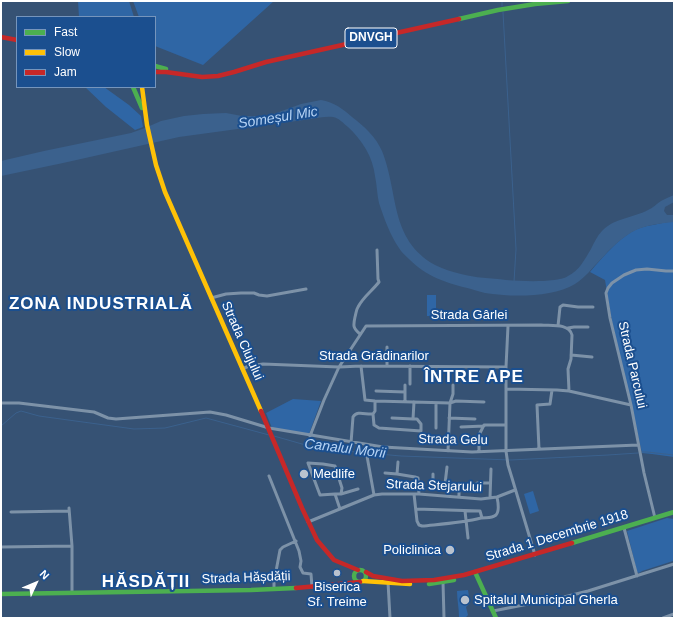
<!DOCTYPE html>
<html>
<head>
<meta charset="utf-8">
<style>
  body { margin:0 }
  #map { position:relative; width:675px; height:619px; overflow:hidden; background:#365274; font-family:Helvetica,sans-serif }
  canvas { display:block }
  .frame { position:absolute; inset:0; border:2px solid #fff; pointer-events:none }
  .legend { position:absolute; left:16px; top:16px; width:140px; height:72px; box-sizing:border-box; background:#1b4f8f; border:1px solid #7695bc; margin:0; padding:5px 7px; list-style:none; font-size:12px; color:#fff }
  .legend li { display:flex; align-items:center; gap:8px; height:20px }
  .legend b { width:20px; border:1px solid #7695bc }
  .north { position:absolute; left:16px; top:563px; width:40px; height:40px; -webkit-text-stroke:3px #1b4f8f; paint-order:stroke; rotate:46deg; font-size:11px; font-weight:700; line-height:16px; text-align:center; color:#fff }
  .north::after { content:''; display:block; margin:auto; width:14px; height:18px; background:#fff; clip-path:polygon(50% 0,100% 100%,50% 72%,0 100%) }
</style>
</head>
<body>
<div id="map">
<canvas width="675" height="619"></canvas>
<div class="frame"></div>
<ul class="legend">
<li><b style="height:5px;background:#4caf50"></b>Fast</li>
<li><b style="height:5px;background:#ffc107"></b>Slow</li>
<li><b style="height:5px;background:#c62828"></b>Jam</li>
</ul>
<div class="north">N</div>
</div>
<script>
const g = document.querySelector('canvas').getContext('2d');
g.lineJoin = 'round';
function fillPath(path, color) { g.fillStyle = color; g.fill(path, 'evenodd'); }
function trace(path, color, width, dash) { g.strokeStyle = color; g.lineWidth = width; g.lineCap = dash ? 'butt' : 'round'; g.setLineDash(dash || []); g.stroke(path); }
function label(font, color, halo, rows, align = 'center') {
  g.font = font + ' Helvetica,sans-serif'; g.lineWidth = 4; g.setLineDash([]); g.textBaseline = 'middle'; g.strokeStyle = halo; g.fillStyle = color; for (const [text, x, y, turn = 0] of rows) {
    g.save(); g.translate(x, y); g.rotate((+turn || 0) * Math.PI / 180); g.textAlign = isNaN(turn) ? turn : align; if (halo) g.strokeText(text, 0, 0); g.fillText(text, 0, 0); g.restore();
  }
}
fillPath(new Path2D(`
  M78 1H129L134 17H79Z
  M133 1H274L203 65 155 46V17H139Z
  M85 87H104L129 105 141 116 143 127 135 130 106 107Z
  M668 222H674V457L652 454 642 453 612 322 605 280 590 272C602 258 622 234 640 228 649 225 659 224 668 222Z
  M427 295H436V316H427Z
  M293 399 321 401 309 434 272 428 266 413Z
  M533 491 539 511 530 514 524 494Z
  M667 518 674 519V562L673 561 642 571 639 573 637 572 627 531Z
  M468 590 470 603 466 607 468 615 465 618H461L459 617C459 608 457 600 457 591Z`), '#2f66a5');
fillPath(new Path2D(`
  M321 100C334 102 343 109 352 117 364 126 376 137 382 151 399 193 389 239 435 265 443 269 452 272 461 274 475 278 491 278 506 280 522 281 537 282 554 280 559 279 564 279 568 276 579 271 585 259 591 249 594 243 597 236 602 231 614 218 633 218 648 210 653 208 656 204 661 201 665 199 669 197 674 195V202L665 207 664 211 667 215H674V222C662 223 647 225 636 230 623 236 610 249 601 259 592 268 585 278 575 284 552 298 510 297 485 293 480 292 475 290 471 289 446 283 427 277 409 259 405 255 401 252 399 248 390 235 384 218 379 203 377 195 377 185 375 176 373 157 362 140 348 127 343 123 339 118 333 117 326 116 318 118 311 119L179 137 63 163 1 176V161L44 151 131 133 145 128 161 121 184 116 203 114 226 113 242 116H268L301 104Z`), '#3b618d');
trace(new Path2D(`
  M502 1V6
  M503 12 516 249 514 282
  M1 426 16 413 21 411 39 416 134 429 165 428 206 418 269 435
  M274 436 316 448 365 453
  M642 452H647L674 455
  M368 453 401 456 511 460 608 455 638 453`), '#3b618d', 1);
trace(new Path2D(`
  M211 298 226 294 241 293H254L259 295 267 296 306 289
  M508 326 506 367V451L508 465 512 478 535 555
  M558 326 560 307 563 305 578 307H593
  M568 328 574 327H588
  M360 334C353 328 353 326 355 317 356 314 356 310 358 307 363 297 372 291 379 282L378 279 377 250
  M387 347V366
  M571 355 592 357
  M361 366 365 400 375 401 450 403 448 451
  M242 369 249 366 263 364 339 367 361 366 506 367
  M410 384V366
  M405 385V401
  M506 389 557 390 569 391 631 405
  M376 391 405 392
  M1 403H19L94 412 108 418 116 419 210 412 226 415 269 428 383 447 472 452 638 445
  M450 403 456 401 484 402
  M450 403 453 394V385
  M373 414 374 425 379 428 421 431V424L417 419H413L414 402
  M392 418 413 419
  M449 418 475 419
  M461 427 484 426
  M436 428V403
  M310 436 324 400 339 367 366 326 541 325C551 326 569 323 572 335L571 359 568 369 569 391
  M351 443 353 417C357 410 366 415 373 414L375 411V401
  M365 445 374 495
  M539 449 537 405 550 404 552 390
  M479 451V435L484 425H506
  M385 473 397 474 415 477 418 478 419 494
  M397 474 398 462
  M433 474V482L458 486 459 490V497
  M269 476 299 551 301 561 300 567 303 573 311 574 312 587
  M477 483H490
  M445 484 447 467
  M335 494 320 495 308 463 323 464 335 466 342 488 341 494H335L340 509
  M341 494 358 489
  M414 494 417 521 419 525 422 526C442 524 462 523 481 518 486 517 491 519 496 515 500 511 498 502 497 497
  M490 498 491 469
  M69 508 72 546V593
  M416 509 480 511 482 518
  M465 511 468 538
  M11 512 69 511
  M655 518 644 473 631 405 610 318 606 293 608 288 612 283 624 275 636 270 647 269 666 271H674
  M308 522 374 495 382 494H419L481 499 497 497 515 490
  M624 528 637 576
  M1 547 72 546
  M388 582 390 618
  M443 582 444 618
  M274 589V582L280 550 283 547 296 541
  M493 611 564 597 588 591 674 564
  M663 618 674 614`), '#7d92a8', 3);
trace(new Path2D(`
  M459 19 498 10 535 4 568 1
  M155 66 166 69
  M133 87 142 108
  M572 543 674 512
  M354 576a6 6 0 1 1 12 0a6 6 0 1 1-12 0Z
  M475 572 496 618
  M429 584 454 580
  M1 594 251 590 296 588`), '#4caf50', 4.5);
trace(new Path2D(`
  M142 87 147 125 156 165 165 192 261 411
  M363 581 410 584`), '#ffc107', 4.5);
trace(new Path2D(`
  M1 37 17 40
  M155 72H166L202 77 218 76 234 72 266 62 459 19
  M261 411 302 508 317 540 334 560 358 570
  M366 572 373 576 402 581 434 580 464 575 572 543
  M296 588 360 582`), '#c62828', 4.5);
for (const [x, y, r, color] of [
  [304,474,5,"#b9c2ce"],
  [450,550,5,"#b9c2ce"],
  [337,573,4,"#b9c2ce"],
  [465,600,5,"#b9c2ce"]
]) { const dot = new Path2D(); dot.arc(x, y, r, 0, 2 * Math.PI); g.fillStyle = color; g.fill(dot); trace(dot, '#1b4f8f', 1.5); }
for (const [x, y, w] of [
  [371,38,52]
]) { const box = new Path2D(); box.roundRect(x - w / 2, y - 10, w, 20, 3); g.fillStyle = '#1b4f8f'; g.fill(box); trace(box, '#fff', 1); }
label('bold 12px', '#fff', null, [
  ["DNVGH",371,38]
]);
label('13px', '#fff', '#1b4f8f', [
  ["Strada Gârlei",469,315],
  ["Strada Clujului",242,341,66],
  ["Strada Grădinarilor",374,356],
  ["Strada Parcului",632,365,77],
  ["Strada Gelu",453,440,1],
  ["Strada Stejarului",434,486,2],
  ["Strada 1 Decembrie 1918",557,536,-17],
  ["Strada Hășdății",246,578,-2]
]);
label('13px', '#fff', '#1b4f8f', [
  ["Medlife",313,474],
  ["Policlinica",441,550,"right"],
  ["Biserica",337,587,"center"],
  ["Sf. Treime",337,602,"center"],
  ["Spitalul Municipal Gherla",474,600]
], 'left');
label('italic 14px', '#b5d3f5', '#1b4f8f', [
  ["Someșul Mic",278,118,-9],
  ["Canalul Morii",345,449,7]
]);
g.letterSpacing = '1px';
label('bold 17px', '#fff', '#1b4f8f', [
  ["ZONA INDUSTRIALĂ",101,304],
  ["ÎNTRE APE",474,377],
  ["HĂSDĂȚII",146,582]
]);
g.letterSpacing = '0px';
</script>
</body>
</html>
